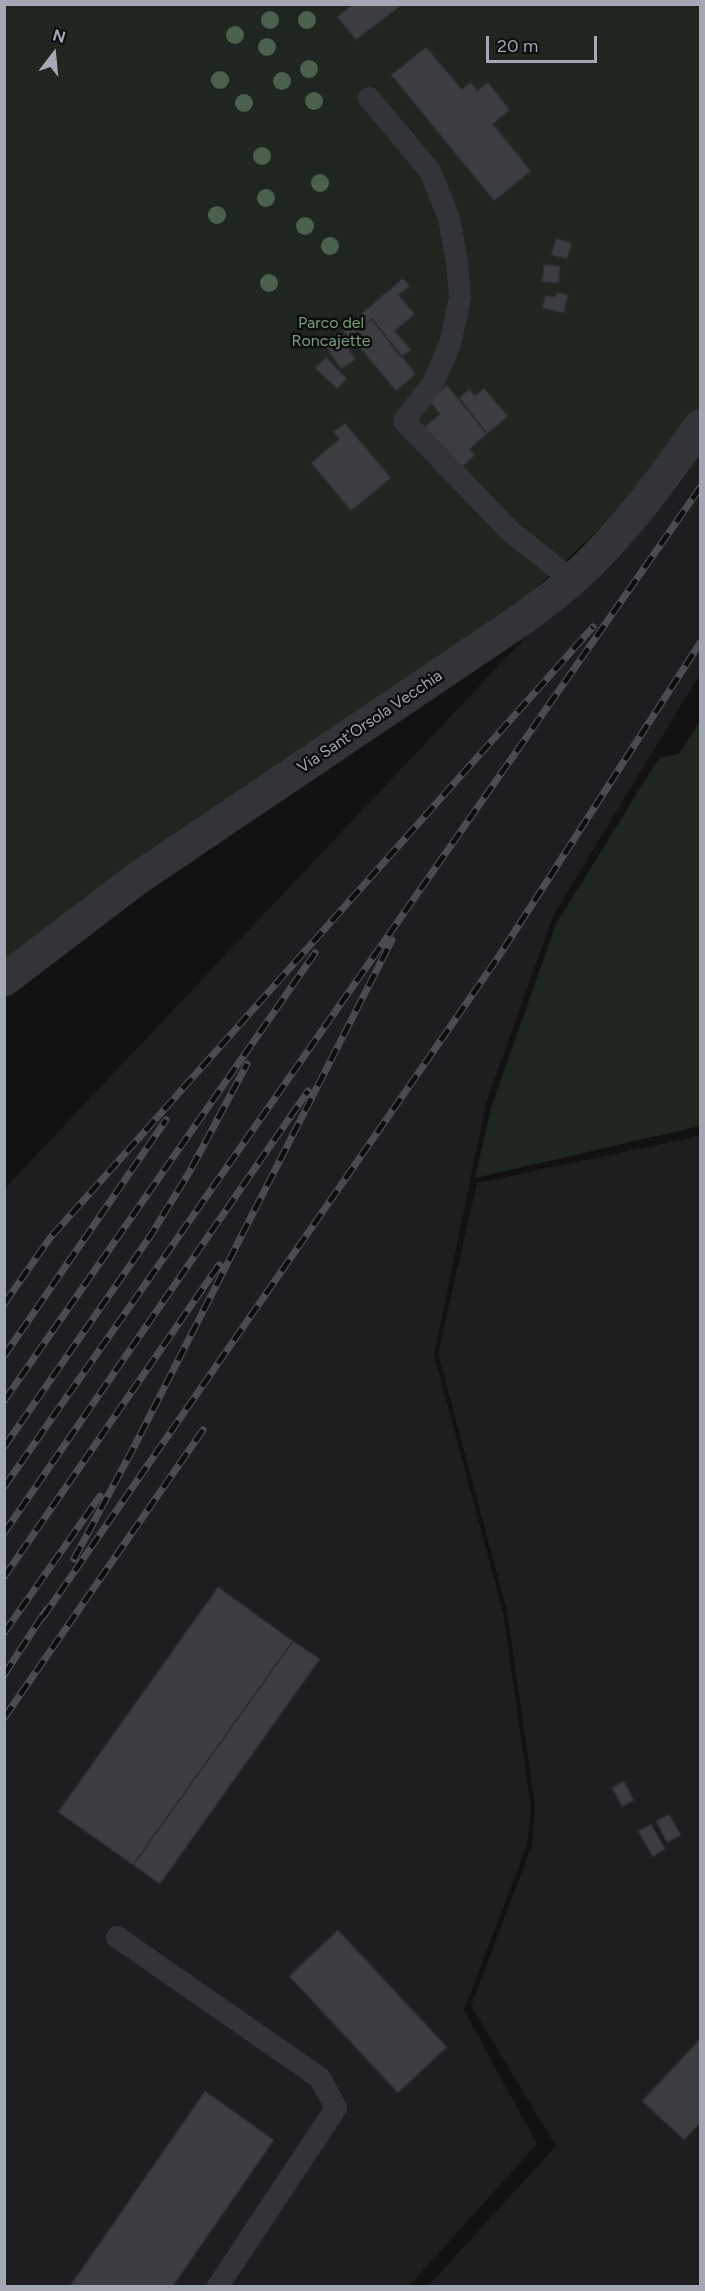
<!DOCTYPE html>
<html>
<head>
<meta charset="utf-8">
<style>
  body { margin:0 }
  #map { position:relative; width:705px; height:2291px; overflow:hidden; background:#121213; font-family:Figtree,sans-serif }
  canvas { display:block }
  .frame { position:absolute; inset:0; border:6px solid #a3a8b4; pointer-events:none }
  .north { position:absolute; left:24px; top:24px; width:60px; height:60px; -webkit-text-stroke:4px #0d0d0e; paint-order:stroke; rotate:16deg; font-size:16px; font-weight:700; line-height:24px; text-align:center; color:#a3a8b4 }
  .north::after { content:''; display:block; margin:auto; width:21px; height:27px; background:#a3a8b4; clip-path:polygon(50% 0,100% 100%,50% 72%,0 100%) }
  .scale { position:absolute; left:486px; top:36px; width:111px; height:27px; box-sizing:border-box; border:3px solid #a3a8b4; border-top:0; padding-left:8px; font-size:18px; line-height:21px; white-space:nowrap; color:#a3a8b4; -webkit-text-stroke:4px #0d0d0e; paint-order:stroke }
</style>
</head>
<body>
<div id="map">
<canvas width="705" height="2291"></canvas>
<div class="frame"></div>
<div class="north">N</div>
<div class="scale">20 m</div>
</div>
<script>
const g = document.querySelector('canvas').getContext('2d');
g.lineJoin = 'round';
function fillPath(path, color) { g.fillStyle = color; g.fill(path, 'evenodd'); }
function trace(path, color, width, dash) { g.strokeStyle = color; g.lineWidth = width; g.lineCap = dash ? 'butt' : 'round'; g.setLineDash(dash || []); g.stroke(path); }
function label(font, color, halo, rows, align = 'center') {
  g.font = font + ' Figtree,sans-serif'; g.lineWidth = 5; g.setLineDash([]); g.textBaseline = 'middle'; g.strokeStyle = halo; g.fillStyle = color; for (const [text, x, y, turn = 0] of rows) {
    g.save(); g.translate(x, y); g.rotate((+turn || 0) * Math.PI / 180); g.textAlign = isNaN(turn) ? turn : align; if (halo) g.strokeText(text, 0, 0); g.fillText(text, 0, 0); g.restore();
  }
}
fillPath(new Path2D(`
  M700 439V674L553 916 486 1103 434 1355 503 1612 531 1808 527 1845 464 2010 537 2144 409 2286H5L4 1189 675 479Z
  M700 1136V2286H428L556 2146 471 2006 532 1845 535 1805 507 1611 438 1353 477 1183Z`), '#1e1e20');
fillPath(new Path2D(`
  M5 5H700V408L659 473 519 604 5 967Z
  M700 721V1126L475 1178 491 1108 556 924 659 758 679 754Z`), '#1e261f');
const building = new Path2D(`
  M353 4H403L356 40 337 17Z
  M426 47 462 89 471 82 477 91 488 82 510 110 493 124 531 171 494 201 391 75Z
  M556 238 572 243 567 259 551 255Z
  M544 264 560 266 559 283 542 282Z
  M403 278 410 286 399 295 415 314 395 331 411 350 401 357 372 319 350 339 342 330Z
  M557 292 568 295 564 313 542 308 545 295 555 297Z
  M372 319 416 374 396 391 351 337Z
  M339 334 356 360 341 369 323 343Z
  M326 357 347 379 337 389 315 368Z
  M447 385 487 434 470 449 475 455 460 469 424 427 440 414 429 401Z
  M484 388 508 416 487 434 459 398 469 389 475 396Z
  M345 423 391 478 351 511 311 463 339 439 333 432Z
  M218 1587 293 1641 133 1865 58 1812Z
  M293 1641 320 1659 160 1884 133 1865Z
  M624 1781 634 1800 622 1807 612 1788Z
  M669 1814 681 1835 667 1843 656 1821Z
  M651 1824 665 1849 653 1857 638 1831Z
  M338 1930 447 2047 398 2093 289 1976Z
  M700 2039V2123L684 2140 642 2101Z
  M205 2091 274 2140 173 2286H70Z`);
fillPath(building, '#3c3d40');
trace(building, '#2c2c2f', 1.5);
trace(new Path2D(`
  M369 98 430 171 449 218 457 262 460 298 450 344 433 383 404 421 510 531 572 580
  M117 1937 320 2078 336 2108 218 2286`), '#333438', 22);
trace(new Path2D(`
  M4 980 138 878 525 617C540 605 558 593 572 580 622 535 662 480 700 426`), '#333438', 33);
const rail = new Path2D(`
  M4 1304 50 1238 593 627
  M4 1356 166 1120
  M4 1401 315 953
  M4 1447 151 1235 190 1171 247 1064
  M4 1487 700 488
  M4 1533 308 1091
  M74 1559 134 1447 392 940
  M4 1577 219 1265
  M43 1617 499 956 700 643
  M4 1633 100 1496
  M4 1675 47 1609
  M4 1718 203 1430`);
trace(rail, '#4a4c51', 7);
trace(rail, '#0d0d0e', 4.5, [14]);
g.fillStyle = '#4b604d';
for (const [x, y] of [
  [270,20],
  [307,20],
  [235,35],
  [267,47],
  [309,69],
  [220,80],
  [282,81],
  [314,101],
  [244,103],
  [262,156],
  [320,183],
  [266,198],
  [217,215],
  [305,226],
  [330,246],
  [269,283]
]) { g.beginPath(); g.arc(x, y, 9, 0, 2 * Math.PI); g.fill(); }
label('16px', '#7a9f7c', '#0d0d0e', [
  ["Parco del",331,323],
  ["Roncajette",331,341]
]);
label('16px', '#a3a8b4', '#0d0d0e', [
  ["Via Sant'Orsola Vecchia",370,722,-34]
]);
</script>
</body>
</html>
